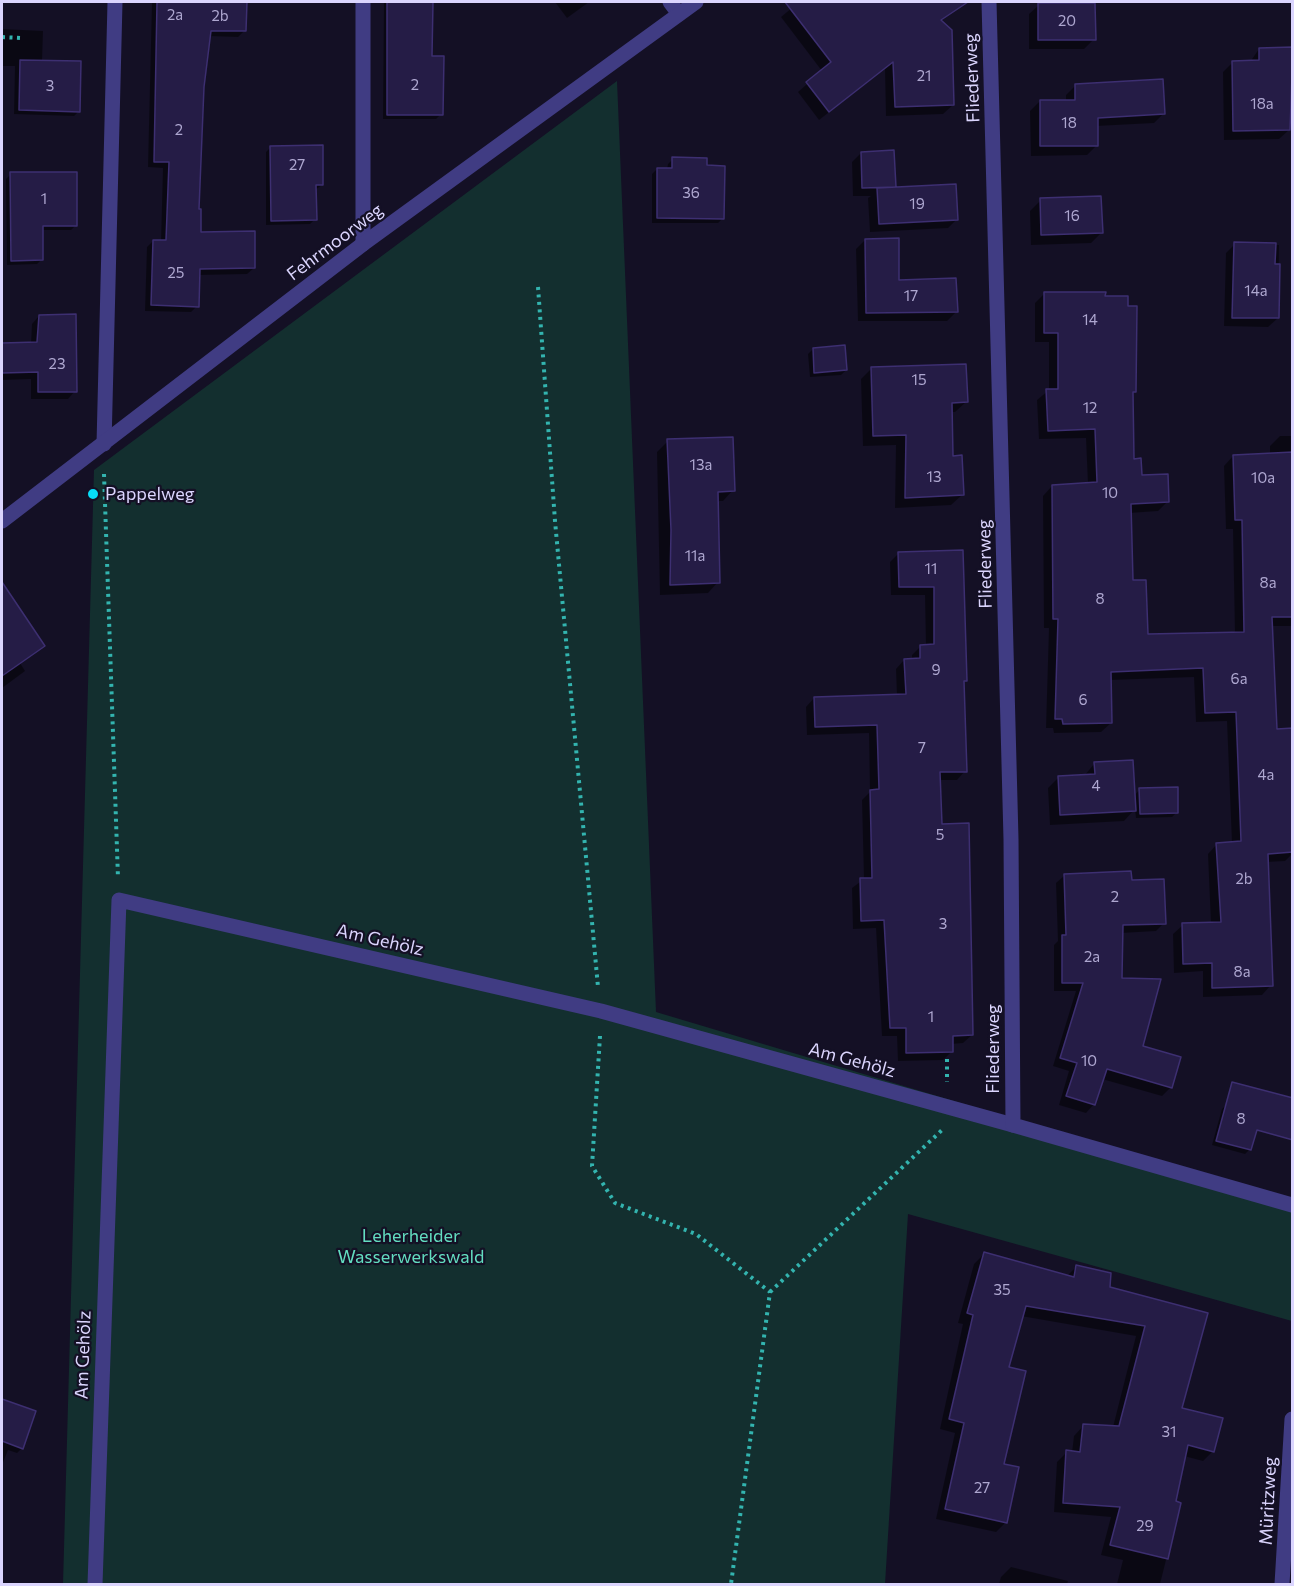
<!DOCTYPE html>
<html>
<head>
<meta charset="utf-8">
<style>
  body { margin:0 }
  #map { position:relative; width:1294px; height:1586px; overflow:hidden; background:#141025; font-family:Commissioner,sans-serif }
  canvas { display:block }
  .frame { position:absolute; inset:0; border:3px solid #dbd5fe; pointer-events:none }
</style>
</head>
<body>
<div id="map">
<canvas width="1294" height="1586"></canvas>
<div class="frame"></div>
</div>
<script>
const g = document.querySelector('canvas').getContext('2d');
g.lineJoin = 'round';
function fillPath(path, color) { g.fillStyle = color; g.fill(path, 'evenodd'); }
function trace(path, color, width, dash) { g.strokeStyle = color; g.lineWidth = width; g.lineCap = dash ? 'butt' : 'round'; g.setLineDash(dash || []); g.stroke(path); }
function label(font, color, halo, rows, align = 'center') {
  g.font = font + ' Commissioner,sans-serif'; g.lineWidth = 4.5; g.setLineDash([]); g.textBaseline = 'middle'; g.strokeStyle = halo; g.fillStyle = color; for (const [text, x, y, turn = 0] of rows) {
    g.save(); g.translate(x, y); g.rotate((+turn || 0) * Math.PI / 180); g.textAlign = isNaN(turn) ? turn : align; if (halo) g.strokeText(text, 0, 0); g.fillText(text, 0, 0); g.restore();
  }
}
fillPath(new Path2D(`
  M617 81 656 1012 1292 1202V1321L908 1214 885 1584H63L94 470Z`), '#132f2f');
fillPath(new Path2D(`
  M34 2H68L67 3Z
  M152 2H245L244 31 238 37 209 36 203 87 197 211 199 234 254 268 247 274 198 275 197 306 191 312 145 311 147 247 153 241 161 242 163 168 148 167Z
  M384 2H432L430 58 441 114 436 119H383Z
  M555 2H589L567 18Z
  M799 2H949L955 9 941 21 953 105 943 114 886 116 885 69 819 120 798 92 822 71 781 17Z
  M1039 5 1094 39 1084 49H1029V14Z
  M2 29 43 31 42 61 79 111 74 116 14 114 15 66H2Z
  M1259 49H1292V87H1288L1289 130 1279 139 1224 140 1223 72 1233 62H1250Z
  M1076 85 1164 113 1154 123 1096 126V146L1087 155 1031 156 1030 111 1040 101H1066V95Z
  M271 147 322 185 315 190V219L310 224 266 225V152Z
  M861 153 894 186 892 189 957 219 948 228 870 232 868 198 871 196H853L852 162Z
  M673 159 705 167 723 218 718 223H652V174L657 169 667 170 668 164Z
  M11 174 76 225 71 230H42V259L37 264 7 265 6 179Z
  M1041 200 1102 232 1091 243 1031 245 1030 211Z
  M865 240 898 281 956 312 947 321H858L856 249Z
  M1235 244 1279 245 1278 318 1268 327 1224 326 1226 253Z
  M1045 293 1134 392 1131 395 1133 460 1141 477 1167 502 1158 511 1129 513 1131 582 1147 636 1235 634 1233 529H1226L1224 466 1233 456 1270 455V446L1280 436H1292V626H1271L1276 730H1292V854L1285 861 1266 862 1271 985 1262 995 1203 997V971L1174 973 1173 934 1183 925 1211 924 1208 854 1217 844 1232 843 1227 721 1196 722 1194 677 1110 680 1111 723 1101 732 1054 733 1053 728H1046L1049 628H1044L1043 496 1052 486 1088 484 1086 438 1039 439 1037 400 1049 390V342H1035V303Z
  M39 316 75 391 68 399H31V379L2 380V344H31L32 324Z
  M813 349 846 370 841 375 810 377 808 354Z
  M872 368 966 402 955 412H951V457L962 495 951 505 895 508 896 445 863 446 861 379Z
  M668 441 733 490 723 501H717L718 582 708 593 660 595 657 452Z
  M961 552 966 680 963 683 965 771 957 780H939L940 826 972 1035 963 1043 951 1044 952 1051 943 1060 898 1061 897 1036H882L876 928 853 929 852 888 864 879 862 800 870 792 869 733 807 735 806 707 814 698 897 696 896 669 904 660H912V655L921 646H926L925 595H891L890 562 899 553Z
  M14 604 20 663 25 671 2 688V613Z
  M1095 763 1134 796 1140 789 1177 812 1172 817 1136 818 1135 809 1124 821 1050 825 1048 788 1059 777 1084 776Z
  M1065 875 1130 882 1164 923 1156 931 1121 933V980L1141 1047 1171 1087 1162 1096 1102 1079 1094 1104 1086 1113 1059 1105 1069 1071 1053 1066 1076 991H1054V945L1058 941 1056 883Z
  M1227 1104 1250 1149 1245 1154 1212 1145 1222 1109Z
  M984 1254 1066 1277 1077 1266 1108 1288 1206 1314 1180 1409 1213 1451 1203 1461 1184 1456 1174 1502 1180 1504 1160 1584H1117L1123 1560 1101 1555 1111 1517 1054 1512 1057 1462 1067 1452 1072 1453 1074 1436 1084 1425 1113 1427 1136 1336 1021 1316 1007 1368 1002 1465 1006 1522 996 1532 936 1519 955 1433 940 1429 963 1324 958 1323 974 1264Z
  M2 1401 34 1412 22 1448 17 1453 8 1450 2 1465Z
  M1011 1567 1068 1581 1067 1584H999L1001 1577Z`), '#0007');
const building = new Path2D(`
  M157 2H247L246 31H211L204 87 199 209H201V232L255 231V268L200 269 199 307 151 305 153 240H166L169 162H154Z
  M387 2H433L432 56H444L443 115H387Z
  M785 2H968L941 20 952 30 954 105 895 107 893 62 829 112 806 82 831 62Z
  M1038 3H1095L1096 40H1038Z
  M1293 47 1290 130 1233 131 1232 61 1259 60V48Z
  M20 60 81 61 80 112 19 110Z
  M1163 79 1165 114 1098 118V146H1040V100H1075V84Z
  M323 145V185H316L317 220 271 221 270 146Z
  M894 150 896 187 862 188 861 152Z
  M672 157 707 158V165L725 166 724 219 657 218V168H672Z
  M10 172H77V226H43V260L11 261Z
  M956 184 958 220 879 224 877 188Z
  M1101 196 1103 233 1041 235 1040 198Z
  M899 238V280L956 278 958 312 866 313 865 239Z
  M1234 242 1276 243 1275 264H1280L1279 318H1232Z
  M1044 292H1106L1105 296H1128V306H1137L1136 392H1133L1134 459 1141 458 1142 475 1168 474 1169 502 1131 504 1133 580H1146L1148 634 1244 632 1242 520H1235L1233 455 1293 452V617H1272L1277 729 1293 728V852L1268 854 1273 986 1212 988V963L1183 964 1182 923 1221 922 1216 843 1241 841 1236 712 1205 713 1203 668 1111 672 1112 723 1063 724 1062 719H1055L1058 619H1053L1052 485 1097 482 1095 429 1048 431 1046 389H1058V333H1044Z
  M76 314 77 392H38V372L2 373V343L37 342 39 315Z
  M845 345 847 370 814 373 813 348Z
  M966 364 968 402 952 403 953 456 962 455 964 495 905 498 906 435 873 436 871 367Z
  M733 437 735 491 718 492 720 583 670 585 671 530 667 439Z
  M963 550 967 681H964L967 772H940L942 824 969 823 973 1035 953 1036V1052L906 1053V1028H890L884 920 861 921 860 878H872L870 790 879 789 877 725 815 727 814 697 906 694 904 659 920 658V645L934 644V587H899L898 552Z
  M2 582 45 646 2 676Z
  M1133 760 1136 811 1060 815 1058 776 1095 774 1094 762Z
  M1178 787V813L1140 814 1139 788Z
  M1131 871 1132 880 1164 879 1166 924 1123 925 1122 978 1161 979 1143 1046 1181 1057 1172 1088 1107 1069 1095 1105 1066 1096 1077 1063 1060 1058 1083 983H1062V935H1066L1064 874Z
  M1232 1082 1293 1098V1140L1257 1130 1251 1150 1216 1141Z
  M984 1252 1074 1277 1076 1265 1111 1273 1110 1287 1208 1313 1182 1408 1223 1418 1214 1452 1188 1445 1176 1501 1181 1503 1168 1559 1110 1545 1120 1507 1063 1503 1066 1450 1080 1452 1083 1424 1119 1426 1145 1326 1026 1306 1009 1367 1026 1371 1004 1464 1019 1467 1007 1523 945 1509 964 1423 949 1419 973 1315 967 1313Z
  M2 1399 36 1411 23 1449 2 1441Z`);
fillPath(building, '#251c46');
trace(building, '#3d2f71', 1.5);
trace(new Path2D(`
  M2 37 21 38
  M538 287 555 521 598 987
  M104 474 118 878
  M600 1036 592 1166 615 1203 696 1234 770 1292 731 1584
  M947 1059V1082
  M770 1292 942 1130`), '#33b4af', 4, [3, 4.5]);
trace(new Path2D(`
  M670 2 679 14
  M95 1584 119 900 601 1011 1013 1125`), '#403c83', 15);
trace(new Path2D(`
  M363 2V244
  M989 2 1011 839 1013 1125 1292 1205
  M104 444 115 2
  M1282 1584 1292 1419`), '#403c83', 15);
trace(new Path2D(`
  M2 521 363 244 696 2`), '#403c83', 15);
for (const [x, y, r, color] of [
  [93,494,6,"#07dcf8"]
]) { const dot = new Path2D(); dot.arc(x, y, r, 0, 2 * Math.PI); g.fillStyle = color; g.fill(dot); trace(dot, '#141025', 2); }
label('15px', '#aea7d0', null, [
  ["2a",175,15],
  ["2b",220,16],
  ["20",1067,21],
  ["21",924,76],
  ["2",415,85],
  ["3",50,86],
  ["18a",1262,104],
  ["18",1069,123],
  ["2",179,130],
  ["27",297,165],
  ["36",691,193],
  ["1",44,199],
  ["19",917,204],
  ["16",1072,216],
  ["25",176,273],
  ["14a",1256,291],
  ["17",911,296],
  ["14",1090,320],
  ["23",57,364],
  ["15",919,380],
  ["12",1090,408],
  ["13a",701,465],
  ["13",934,477],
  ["10a",1263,478],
  ["10",1110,493],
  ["11a",695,556],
  ["11",931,569],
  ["8a",1268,583],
  ["8",1100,599],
  ["9",936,670],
  ["6a",1239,679],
  ["6",1083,700],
  ["7",922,748],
  ["4a",1266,775],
  ["4",1096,786],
  ["5",940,835],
  ["2b",1244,879],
  ["2",1115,897],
  ["3",943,924],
  ["2a",1092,957],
  ["8a",1242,972],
  ["1",931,1017],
  ["10",1089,1061],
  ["8",1241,1119],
  ["35",1002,1290],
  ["31",1169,1432],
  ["27",982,1488],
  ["29",1145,1526]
]);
label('18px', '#dbd5fe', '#141025', [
  ["Fliederweg",972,78,-92],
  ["Fehrmoorweg",335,242,-37],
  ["Fliederweg",985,564,-91],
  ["Am Gehölz",380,940,13],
  ["Fliederweg",993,1049,-90],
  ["Am Gehölz",852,1060,15],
  ["Am Gehölz",83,1355,-88],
  ["Müritzweg",1268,1501,-87]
]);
label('18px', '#dbd5fe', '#141025', [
  ["Pappelweg",105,494]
], 'left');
label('18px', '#63ddc0', '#141025', [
  ["Leherheider",411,1236],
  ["Wasserwerkswald",411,1257]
]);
</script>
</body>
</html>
